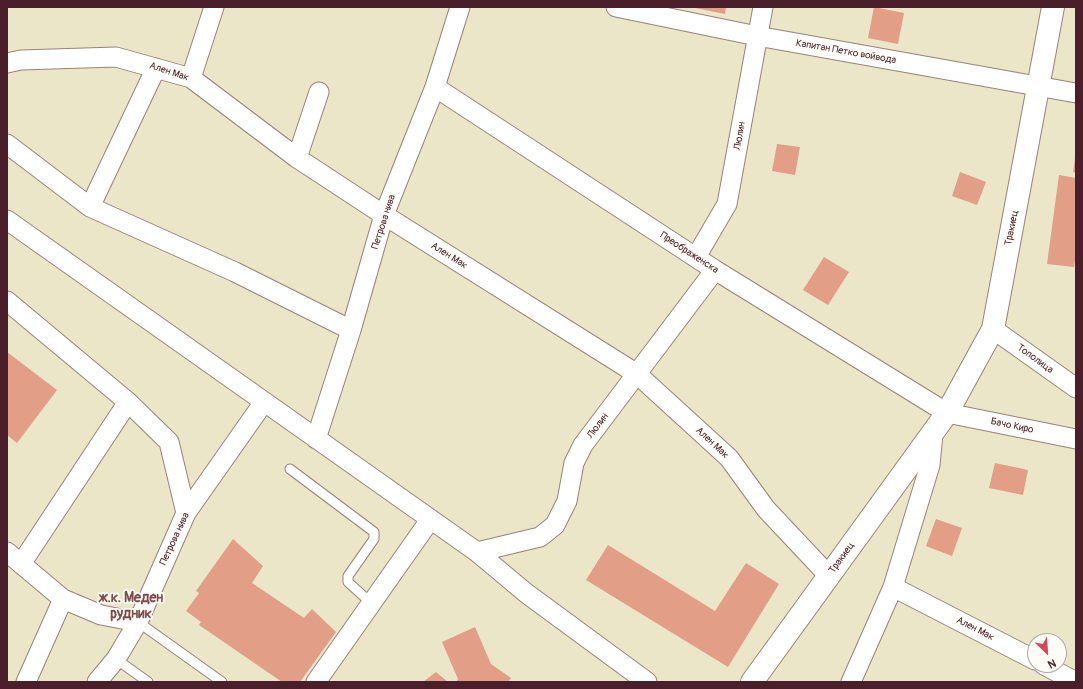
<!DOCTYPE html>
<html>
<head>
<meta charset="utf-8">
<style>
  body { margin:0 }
  #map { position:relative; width:1083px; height:689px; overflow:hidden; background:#ebe6c8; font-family:Pangolin,sans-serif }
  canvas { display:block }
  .frame { position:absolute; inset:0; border:8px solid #4a1f2b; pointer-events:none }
  .north { position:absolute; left:1027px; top:633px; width:40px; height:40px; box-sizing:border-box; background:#fdfcf7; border:1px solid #b5a4a5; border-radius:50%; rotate:155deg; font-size:11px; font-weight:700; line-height:16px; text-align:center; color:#4a1f2b }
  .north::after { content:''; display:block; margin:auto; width:14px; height:18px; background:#d1495b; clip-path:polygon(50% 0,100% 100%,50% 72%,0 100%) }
</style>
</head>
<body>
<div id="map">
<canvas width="1083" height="689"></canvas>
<div class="frame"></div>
<div class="north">N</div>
</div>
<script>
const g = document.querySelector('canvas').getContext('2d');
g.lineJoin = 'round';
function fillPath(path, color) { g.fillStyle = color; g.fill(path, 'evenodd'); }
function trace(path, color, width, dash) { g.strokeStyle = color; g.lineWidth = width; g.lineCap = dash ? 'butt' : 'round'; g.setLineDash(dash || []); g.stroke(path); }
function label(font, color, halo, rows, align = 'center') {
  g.font = font + ' Pangolin,sans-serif'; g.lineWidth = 3.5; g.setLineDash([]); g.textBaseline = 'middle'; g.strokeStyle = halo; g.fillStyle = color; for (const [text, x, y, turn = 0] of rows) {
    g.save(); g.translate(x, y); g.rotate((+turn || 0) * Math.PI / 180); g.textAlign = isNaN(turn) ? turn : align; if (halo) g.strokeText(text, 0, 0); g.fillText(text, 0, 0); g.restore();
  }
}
fillPath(new Path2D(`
  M690 7H726L725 14Z
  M874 7 904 13 898 44 868 38Z
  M777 144 800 147 795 175 772 171Z
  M1075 158H1076V173L1073 172Z
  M960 172 986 182 977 205 952 196Z
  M1059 175 1076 178V253L1074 267 1047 264Z
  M824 257 849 272 828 305 803 290Z
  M7 352 57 390 17 443 7 435Z
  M995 463 1028 470 1023 495 989 488Z
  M936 519 962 528 952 556 926 546Z
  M233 539 263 566 252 583 304 618 312 609 336 632 300 682H282L199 625 201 622 186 611 199 593 196 591Z
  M608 545 715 611 746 563 779 584 728 667 586 580Z
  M475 627 491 664 511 678 508 682H456L458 679 442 642Z
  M436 672 448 682H423Z`), '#e29e87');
const lane = new Path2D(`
  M290 469 374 532V539L348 576V582L371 603
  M138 622 222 682
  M116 659 148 682`);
const street = new Path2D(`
  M616 7 757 36 1076 93
  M7 63 21 60 116 57 191 78 297 158 384 215 637 374 729 458 766 509 829 576
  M191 78 214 7
  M435 87 715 270 947 413 1076 439
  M7 144 90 207 235 272 351 330
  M297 158 319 92
  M90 207 156 68
  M7 220 477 552 526 593 647 682
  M696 257 727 204 763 7
  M7 301 128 402 169 442 186 513
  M993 329 1076 388
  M316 439 351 330 384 215 435 87 460 7
  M7 552 63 599 101 615 138 622
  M477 552 540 537 555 525 567 501 574 463 583 445 715 270
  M21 564 128 402
  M893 587 1035 660
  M1044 665 1076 682
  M26 682 63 599
  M97 682 116 659 138 622 186 513 264 402
  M316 682 430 520
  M851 682 893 587 930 465 933 434`);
const secondary = new Path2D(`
  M752 682 947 413 993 329 1053 7`);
trace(lane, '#9a827a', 11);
trace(street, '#9a827a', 21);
trace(secondary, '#9a827a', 24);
trace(lane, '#fff', 9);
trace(street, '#fff', 19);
trace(secondary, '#fff', 22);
label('10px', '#4a1f2b', '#fdfcf7', [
  ["Капитан Петко войвода",846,52,10],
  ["Ален Мак",169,72,18],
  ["Люлин",740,136,-80],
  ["Петрова нива",384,222,-72],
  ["Тракиец",1012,228,-79],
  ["Преображенска",689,253,33],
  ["Ален Мак",449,256,32],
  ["Тополица",1035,359,36],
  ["Люлин",598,426,-53],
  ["Бачо Киро",1012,426,12],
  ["Ален Мак",712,443,43],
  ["Петрова нива",175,539,-65],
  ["Тракиец",842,558,-54],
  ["Ален Мак",975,629,27]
]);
label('bold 14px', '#7f4b4b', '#fdfcf7', [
  ["ж.к. Меден",131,598],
  ["рудник",131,614]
]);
</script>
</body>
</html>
